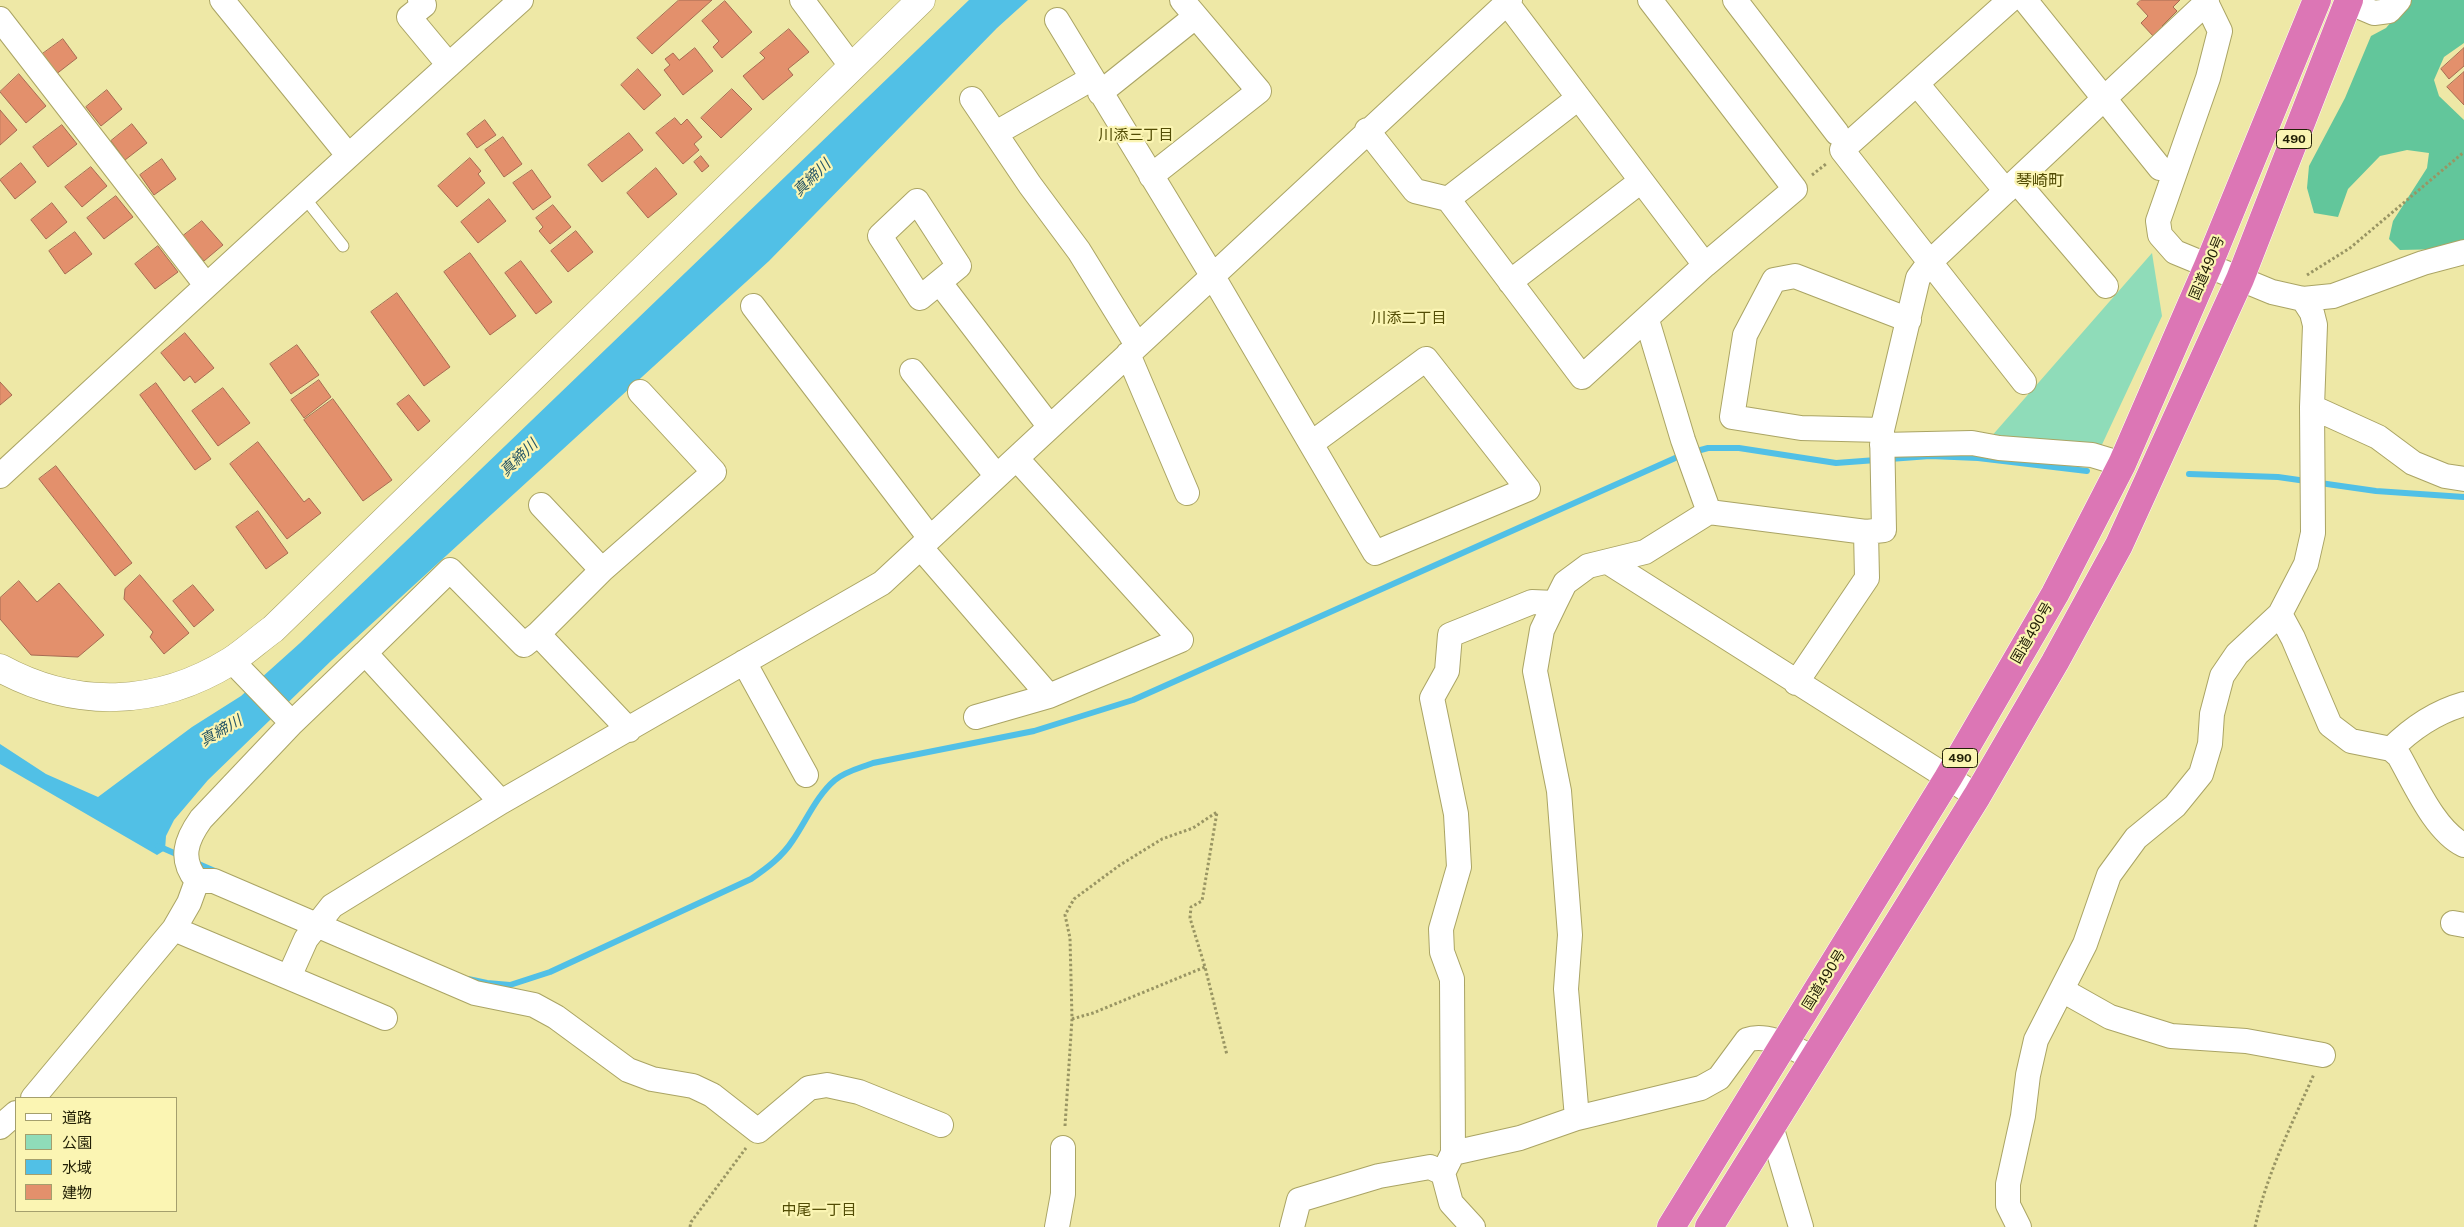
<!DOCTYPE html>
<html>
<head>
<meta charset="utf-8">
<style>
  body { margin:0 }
  #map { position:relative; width:2464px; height:1227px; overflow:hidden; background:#eee8a6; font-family:"Public Sans","Noto Sans JP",sans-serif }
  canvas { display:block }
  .legend { position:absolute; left:15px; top:1097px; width:162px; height:115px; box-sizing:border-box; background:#fbf5b3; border:1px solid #a49f6d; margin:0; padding:6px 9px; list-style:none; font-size:15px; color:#211f05 }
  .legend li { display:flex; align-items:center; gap:10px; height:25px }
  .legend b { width:25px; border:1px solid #a49f6d }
</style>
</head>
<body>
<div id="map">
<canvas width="2464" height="1227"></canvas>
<ul class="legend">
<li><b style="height:6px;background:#fff"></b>道路</li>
<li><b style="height:14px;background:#8fdcb9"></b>公園</li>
<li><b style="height:14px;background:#51c0e6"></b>水域</li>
<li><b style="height:14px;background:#e3906c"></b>建物</li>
</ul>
</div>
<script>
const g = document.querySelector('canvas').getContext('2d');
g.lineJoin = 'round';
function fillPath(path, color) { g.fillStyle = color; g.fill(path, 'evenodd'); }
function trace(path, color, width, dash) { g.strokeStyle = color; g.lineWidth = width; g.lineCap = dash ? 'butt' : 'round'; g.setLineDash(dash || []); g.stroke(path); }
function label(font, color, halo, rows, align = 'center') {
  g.font = font + ' "Public Sans","Noto Sans JP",sans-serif'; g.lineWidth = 4.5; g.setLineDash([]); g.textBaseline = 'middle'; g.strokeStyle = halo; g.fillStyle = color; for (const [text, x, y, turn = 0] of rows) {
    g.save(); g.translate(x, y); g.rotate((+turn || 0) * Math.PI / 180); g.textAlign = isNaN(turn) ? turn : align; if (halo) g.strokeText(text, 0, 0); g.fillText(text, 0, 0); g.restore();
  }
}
fillPath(new Path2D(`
  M2152 253 2162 316 2099 451 1990 438Z`), '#8fdcb9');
fillPath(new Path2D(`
  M2410 0H2464V43L2444 57 2434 80 2439 96 2464 120V242L2445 249 2400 250 2389 239 2393 221 2427 168 2429 153 2407 150 2380 156 2348 189 2338 217 2314 213 2307 188 2309 166 2345 98 2371 36 2386 28Z`), '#62c69b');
fillPath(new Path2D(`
  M969 0H1028L997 28 769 261 332 660 208 780 174 820 166 836 165 850 157 855 0 764V744L46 774 98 797 192 727 241 696 300 643Z`), '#51c0e6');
trace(new Path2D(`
  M2189 474 2278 477 2376 491 2464 497
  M158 846 181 856
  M194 862 217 872
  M468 979 487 983 510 985 550 972 751 879C767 868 782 857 793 840 806 821 817 795 835 780 846 771 860 768 873 763L1034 731 1133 700 1682 455 1708 448H1739L1836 463 1930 456 1978 458 2087 471`), '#51c0e6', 6);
const building = new Path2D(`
  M679 0H712L652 54 637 38Z
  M2141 0H2180L2173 7 2177 11 2162 26 2164 28 2154 37 2141 23 2148 16 2137 4Z
  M725 1 752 32 722 58 713 47 719 41 702 21Z
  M789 29 809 52 788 69 793 75 763 100 743 76 765 58 760 53Z
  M63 39 77 58 55 75 41 55Z
  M695 48 713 71 683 95 664 70 670 65 665 59 673 53 679 60Z
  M2464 48V66L2449 79 2441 69Z
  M638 69 661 95 644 110 621 85Z
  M2464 72V105L2447 87Z
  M19 74 46 106 26 123 0 92Z
  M732 89 752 109 721 138 701 118Z
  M107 90 122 109 101 126 86 107Z
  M0 110 17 130 0 145Z
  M675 118 681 125 687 119 702 137 694 144 699 150 683 164 656 133Z
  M485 120 496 135 477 148 467 134Z
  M132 124 147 143 125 160 111 141Z
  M62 125 77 144 48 167 33 147Z
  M629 133 643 150 602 182 588 165Z
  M503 137 522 164 504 177 485 150Z
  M701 156 709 166 702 172 694 162Z
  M470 158 481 171 478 174 485 183 457 207 438 186Z
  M162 159 176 179 154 195 140 175Z
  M21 163 36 182 15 199 0 180Z
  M91 167 107 186 82 207 65 187Z
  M656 168 677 194 648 218 627 193Z
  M532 170 551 197 533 210 513 183Z
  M116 196 133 217 104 239 87 218Z
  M489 199 506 221 478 243 461 222Z
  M52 203 67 222 46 239 31 220Z
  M553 205 571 227 550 244 539 231 543 227 536 218Z
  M202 221 223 245 204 261 183 236Z
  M576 231 593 252 568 272 551 251Z
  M75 232 92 254 65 274 49 251Z
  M158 246 178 272 155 289 135 264Z
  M470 253 516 316 490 335 444 272Z
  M521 261 552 302 536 314 505 273Z
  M397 293 450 367 424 386 371 312Z
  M185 333 214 368 195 383 190 376 184 381 161 353Z
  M297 345 319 375 291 394 270 364Z
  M319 380 331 397 304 418 291 400Z
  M0 382 12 395 0 405Z
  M156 383 211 459 195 470 140 395Z
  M223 388 250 423 218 446 192 411Z
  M409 395 430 421 418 431 397 404Z
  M333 399 392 480 363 501 304 420Z
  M258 442 304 502 309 498 321 513 287 539 230 464Z
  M56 466 132 563 115 576 39 479Z
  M258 511 288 553 266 569 236 527Z
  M140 575 189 633 164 654 150 637 153 632 124 599 125 589Z
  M19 581 37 602 59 583 104 635 78 657 31 655 0 619V598Z
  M193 585 214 610 194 627 173 601Z`);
fillPath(building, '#e3906c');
trace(building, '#a66b52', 1);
const lane = new Path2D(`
  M304 197 343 246`);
const street = new Path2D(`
  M222 0 348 155
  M420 0 424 5 409 17 449 65
  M802 0 852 67
  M1735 0 1837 133
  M2010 0 1842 150 2024 382
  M2025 0 2160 168
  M2205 0 2220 31 2208 78 2158 221 2160 235 2175 252 2272 292 2303 299 2333 296 2423 263 2464 252
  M2348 2 2374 13 2389 11 2399 0
  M1507 3 1705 265
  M0 19 206 285
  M1057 20 1212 275 1375 553 1528 489 1426 359 1312 443
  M1917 84 2006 191
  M1100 93 1195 17
  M972 99 1030 185 1079 251 1137 345
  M1367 130 1415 191 1448 199 1582 377 1705 265 1795 189 1650 0
  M996 133 1091 79
  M1151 176 1259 91 1182 0
  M2017 182 2106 286
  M1448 199 1577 99
  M917 201 959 266 920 298 880 236Z
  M1510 282 1641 181
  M940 283 1050 427
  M753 306 930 538
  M1647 320 1683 440 1709 512
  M1128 354 1187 493
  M912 371 996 475
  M2312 407 2378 437 2413 463 2445 476 2464 479
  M1882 430 1801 428 1732 417 1745 335 1774 280 1795 276 1909 320
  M1882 445 1972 443 1999 448 2092 455 2122 464
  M0 476C173 316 346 157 521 0
  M541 505 602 570
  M921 548 1049 696
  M1608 562 1977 796
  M2280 614 2293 638 2330 725 2351 741 2391 749 2399 756C2415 784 2435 831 2464 845
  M538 634 629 730
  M365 653 450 570 524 645 538 634 602 570 714 472 640 392
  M232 661 292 723
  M744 662 806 775
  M1796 683 1867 578 1866 532
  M976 717 1049 696 1181 640 1017 459
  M2391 749C2411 729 2436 712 2464 704
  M197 881C179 859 186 840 201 819L292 723 365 653 501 802
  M2453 923 2464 925
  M174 929 385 1018
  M289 977 306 939 332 906 501 802 882 583 1510 0
  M2062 990 2110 1017 2171 1036 2246 1041 2323 1055
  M33 1098 174 929 189 903 197 881H214L475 993 534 1005 556 1017 628 1070 652 1079 693 1086 712 1095 758 1131 809 1088 827 1085 859 1092 941 1125
  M1577 1118 1566 989 1570 935 1559 791 1535 671 1542 630 1555 603 1565 583 1588 566 1645 552 1709 512 1866 532 1884 530 1882 430 1918 278 1929 263 2207 2
  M1771 1126 1801 1227
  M0 1127 16 1113
  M1453 1153 1452 979 1442 952 1441 929 1459 867 1456 814 1432 698 1447 671 1450 635 1532 602 1555 603
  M1443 1173 1451 1203 1473 1227
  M1057 1227 1063 1194V1148
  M1292 1227 1299 1200 1379 1176 1430 1167 1443 1173 1453 1153 1520 1138 1577 1118 1701 1088 1719 1078 1747 1040C1768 1032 1796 1050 1814 1058
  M2019 1227 2008 1205V1184L2023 1116 2028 1075 2036 1040 2085 944 2109 875 2136 838 2175 806 2201 774 2210 744 2212 714 2222 676 2237 654 2280 614 2306 564 2313 533 2312 407 2315 325 2312 313 2303 299`);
const secondary = new Path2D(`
  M0 668C75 709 157 707 231 661 245 652 259 639 273 629L921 0`);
const highway = new Path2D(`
  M1671 1227 1948 778 2055 594 2122 464 2208 266 2317 0
  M1709 1227 1977 796 2055 662 2119 545 2240 279 2349 0`);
trace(lane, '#aaa464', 13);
trace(street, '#aaa464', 26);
trace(secondary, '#aaa464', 29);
trace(highway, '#fff', 29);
trace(new Path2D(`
  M1812 175 1826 164
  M2307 275 2350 248 2464 152
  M1072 1019 1093 1013 1205 967
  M1065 1126 1072 1019 1070 938 1065 915 1074 899 1120 865 1162 839 1193 828 1217 812 1202 901 1191 907 1190 918 1205 967 1227 1055
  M690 1227 691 1222 746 1148
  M2255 1227C2267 1173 2292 1124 2314 1074`), '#999563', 3, [2.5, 2.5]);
trace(lane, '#fff', 11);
trace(street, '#fff', 24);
trace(secondary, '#fff', 28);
trace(highway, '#dc76b5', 28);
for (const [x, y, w] of [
  [2294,139,35],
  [1960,758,35]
]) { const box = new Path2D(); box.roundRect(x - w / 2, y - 9.5, w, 19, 4); g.fillStyle = '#fbf5b3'; g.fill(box); trace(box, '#211f05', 1); }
label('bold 12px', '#211f05', null, [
  ["490",2294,139],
  ["490",1960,758]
]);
label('14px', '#211f05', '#fbf5b3', [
  ["国道490号",2207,268,-67],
  ["国道490号",2032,633,-60],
  ["国道490号",1824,980,-58]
]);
label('15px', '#524c04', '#fbf5b3', [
  ["川添三丁目",1136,135],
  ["川添二丁目",1409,318],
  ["中尾一丁目",819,1210]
]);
label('italic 15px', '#275666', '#fbf5b3', [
  ["真締川",812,178,-44],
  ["真締川",519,458,-44],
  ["真締川",221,731,-30]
]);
label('16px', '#524c04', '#fbf5b3', [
  ["琴崎町",2040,181]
]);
</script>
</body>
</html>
